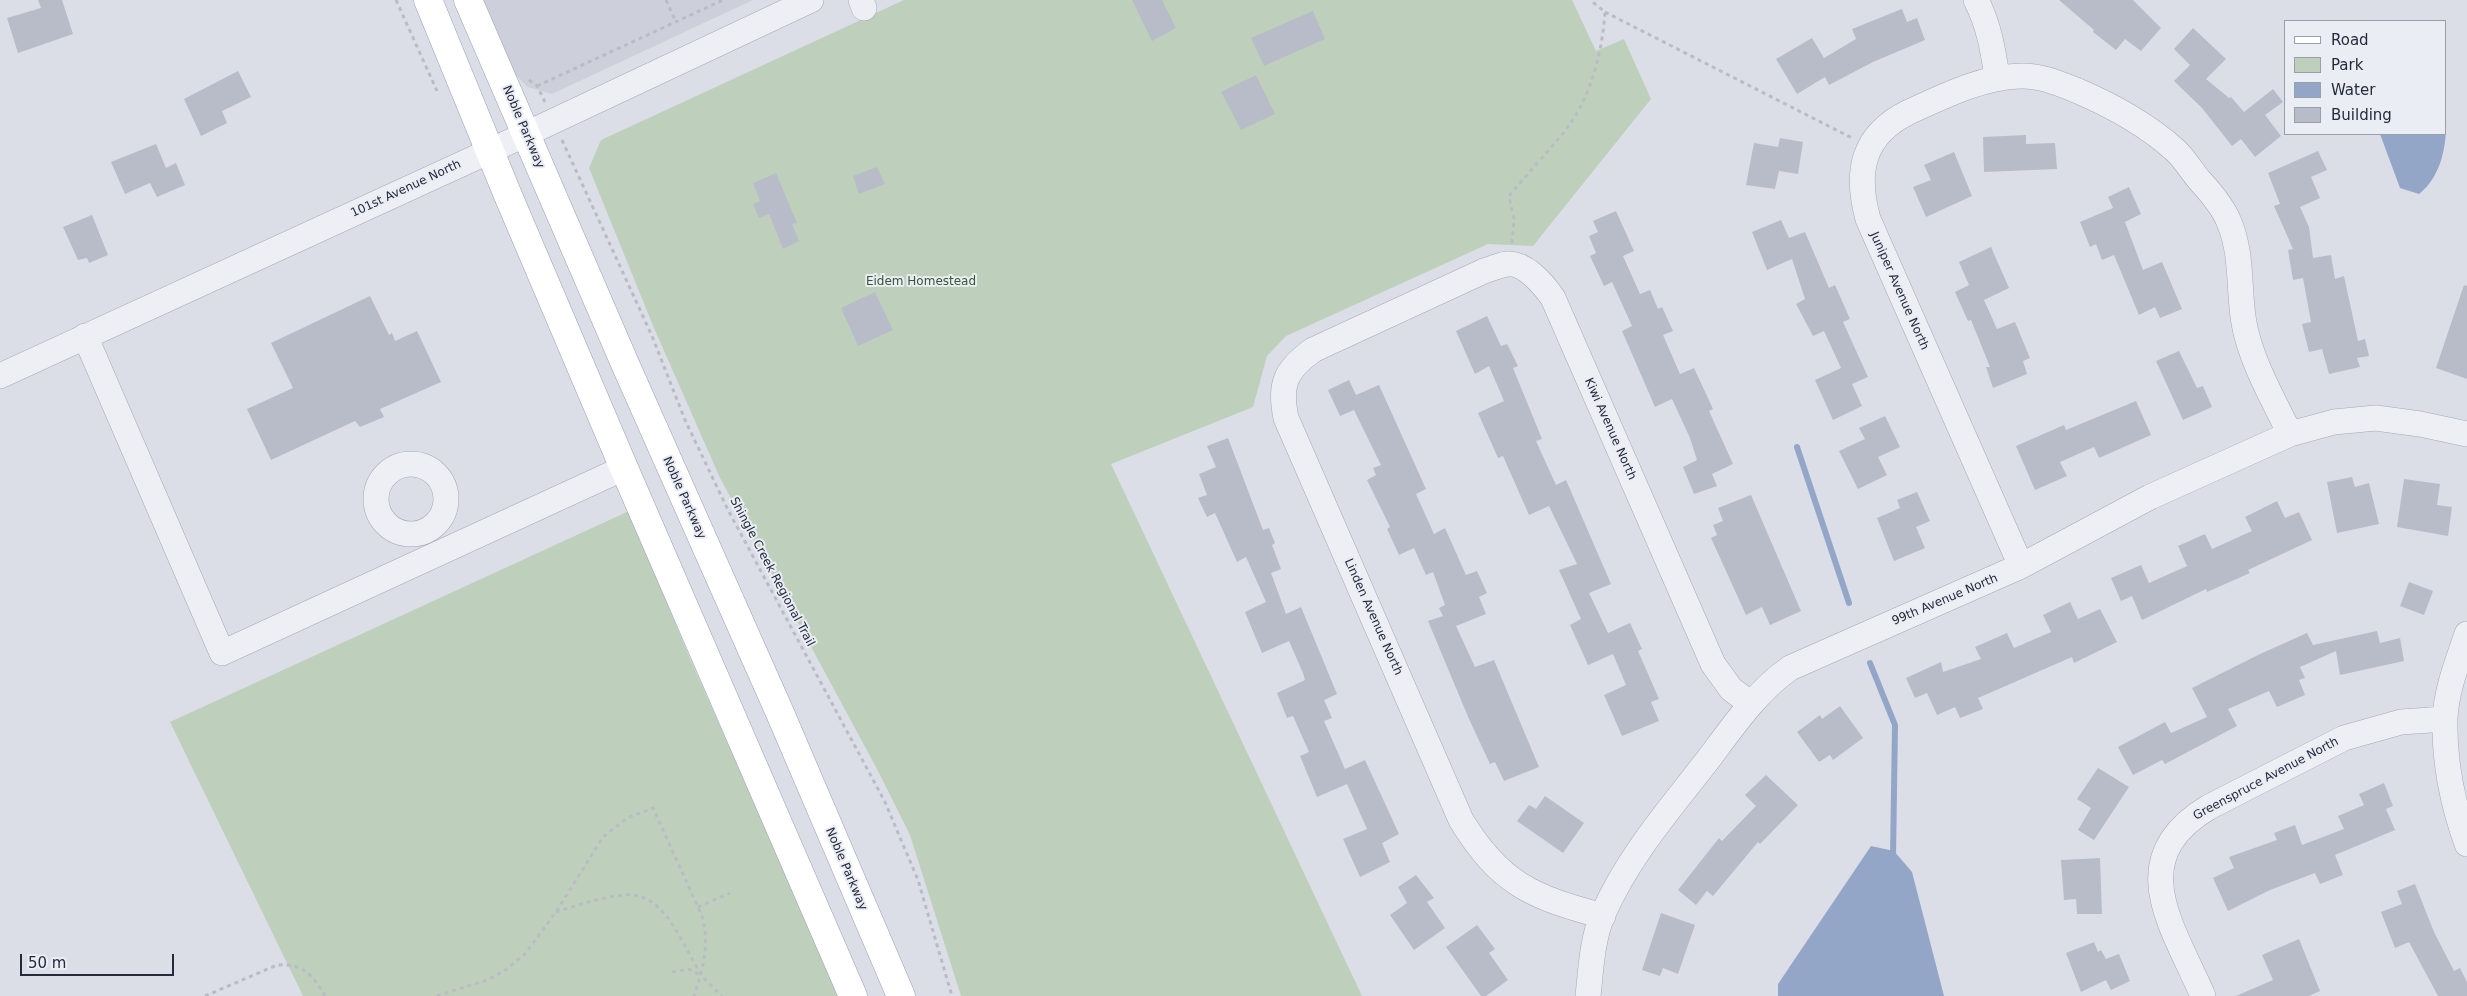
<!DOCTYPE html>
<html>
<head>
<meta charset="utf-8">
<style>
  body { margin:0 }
  #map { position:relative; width:2467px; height:996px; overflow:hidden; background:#dbdee6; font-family:"DejaVu Sans",sans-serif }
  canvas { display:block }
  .legend { position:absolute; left:2284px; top:20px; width:162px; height:115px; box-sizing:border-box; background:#eaedf4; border:1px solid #9b9faa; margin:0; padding:6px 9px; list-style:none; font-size:15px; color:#252a3c }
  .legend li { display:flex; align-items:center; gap:10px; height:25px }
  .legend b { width:25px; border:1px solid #9b9faa }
  .scale { position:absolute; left:20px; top:954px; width:154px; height:22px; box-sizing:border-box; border:2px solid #252a3c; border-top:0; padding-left:6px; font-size:15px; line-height:18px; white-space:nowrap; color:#252a3c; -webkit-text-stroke:4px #eaedf4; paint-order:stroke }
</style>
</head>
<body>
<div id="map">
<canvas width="2467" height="996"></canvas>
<ul class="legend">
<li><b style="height:6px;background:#fff"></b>Road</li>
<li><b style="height:14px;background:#bed0bc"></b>Park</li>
<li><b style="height:14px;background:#94a6c8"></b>Water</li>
<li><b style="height:14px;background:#b8bcc9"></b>Building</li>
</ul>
<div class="scale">50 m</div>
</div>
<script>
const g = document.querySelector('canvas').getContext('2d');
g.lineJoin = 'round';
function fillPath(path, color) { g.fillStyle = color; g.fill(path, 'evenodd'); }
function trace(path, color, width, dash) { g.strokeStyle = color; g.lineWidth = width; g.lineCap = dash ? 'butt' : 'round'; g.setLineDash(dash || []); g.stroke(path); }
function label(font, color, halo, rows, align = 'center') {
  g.font = font + ' "DejaVu Sans",sans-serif'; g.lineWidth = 4; g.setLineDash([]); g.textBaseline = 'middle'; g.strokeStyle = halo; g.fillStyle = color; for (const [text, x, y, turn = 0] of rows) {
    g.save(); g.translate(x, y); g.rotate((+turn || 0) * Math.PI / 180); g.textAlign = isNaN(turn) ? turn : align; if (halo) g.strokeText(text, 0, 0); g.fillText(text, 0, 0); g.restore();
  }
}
fillPath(new Path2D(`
  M479 0H753L552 94 528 87 505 65Z`), '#cdd0db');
fillPath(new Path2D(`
  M904 0H1572L1596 51 1624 39 1651 99 1533 246 1488 244 1286 336 1267 356 1253 407 1111 464 1362 996H961L910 835 877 769 720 478 654 328 589 168 601 140Z
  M629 511 688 654 840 996H303L170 722Z`), '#bed0bc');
fillPath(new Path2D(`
  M2446 117C2447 144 2442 176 2419 194L2400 188 2380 134H2446Z
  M1871 846 1894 851 1912 872 1944 996H1778V984Z`), '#94a6c8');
trace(new Path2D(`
  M1797 447 1849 603
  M1870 663 1895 725 1893 858`), '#94a6c8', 6);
fillPath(new Path2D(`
  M38 0H62L73 34 18 53 7 18 41 8Z
  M1132 0H1162L1176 28 1152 41Z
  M2059 0H2133L2161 28 2141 51 2125 39 2116 50 2093 32 2094 30Z
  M1902 9 1907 22 1917 18 1925 40 1873 62 1829 85 1825 77 1797 94 1776 59 1812 38 1824 58 1856 39 1852 29Z
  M1313 11 1325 39 1264 66 1251 38Z
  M2193 28 2226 59 2206 79 2229 98 2231 97 2244 112 2273 89 2283 102 2265 115 2281 136 2255 157 2241 139 2232 146 2202 108 2174 81 2190 65 2174 49Z
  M238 71 251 97 222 111 227 123 201 136 184 99Z
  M1256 75 1275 114 1241 130 1221 92Z
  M2026 135V144L2055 143 2057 169 1984 172 1983 137Z
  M1780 138 1803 142 1798 174 1779 171 1775 189 1746 185 1754 143 1778 147Z
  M156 144 166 168 176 163 185 185 157 197 150 183 125 194 111 162Z
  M2318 151 2327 170 2311 177 2320 198 2300 207 2309 227 2313 258 2331 255 2335 279 2344 276 2358 341 2365 339 2369 356 2357 358 2360 367 2329 374 2322 349 2309 352 2302 324 2311 322 2303 278 2293 280 2288 250 2293 249 2274 206 2280 204 2268 173Z
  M1954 152 1972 196 1926 217 1913 187 1931 180 1924 165Z
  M877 167 885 184 859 194 853 176Z
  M776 173 797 223 792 224 799 241 783 249 769 214 759 218 753 204 760 201 753 183Z
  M2129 187 2141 214 2125 222 2143 270 2162 262 2182 309 2160 318 2155 307 2139 315 2114 255 2102 260 2096 244 2090 247 2080 222 2113 208 2108 197Z
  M1616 211 1634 251 1623 256 1640 294 1650 290 1658 309 1662 307 1673 331 1663 335 1680 374 1694 368 1713 409 1709 411 1733 464 1712 474 1717 486 1694 494 1683 467 1697 460 1690 438 1672 399 1655 407 1622 331 1632 326 1612 282 1604 286 1590 256 1596 253 1589 236 1598 232 1593 221Z
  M92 215 108 255 89 263 87 258 78 260 63 227Z
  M1781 220 1789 238 1805 232 1829 288 1835 285 1850 319 1843 322 1868 377 1852 384 1862 406 1833 420 1815 380 1841 368 1824 331 1813 336 1796 304 1805 299 1792 259 1767 270 1752 232Z
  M1991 247 2009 288 1984 300 1997 329 2015 322 2030 358 2023 361 2027 374 1993 388 1986 367H1990L1971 320 1968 321 1955 292 1969 285 1959 262Z
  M2464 285 2467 286V379L2436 368Z
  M875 292 893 330 858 346 841 308Z
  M370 296 389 335 392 333 395 341 417 331 441 382 380 409 384 417 360 427 355 421 271 460 247 409 293 388 271 343Z
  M1487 316 1501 346 1507 344 1518 366 1513 368 1542 439 1536 441 1556 485 1566 480 1611 584 1589 593 1608 633 1630 623 1642 649 1638 651 1659 699 1651 702 1659 721 1622 736 1604 695 1626 685 1613 654 1588 665 1570 625 1581 619 1559 570 1577 564 1549 506 1529 515 1503 456 1498 458 1478 413 1504 401 1489 366 1475 374 1456 331Z
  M2179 351 2197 388 2203 386 2212 407 2183 420 2156 361Z
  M1349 380 1356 395 1379 385 1426 489 1416 494 1434 534 1445 528 1466 575 1477 571 1487 593 1479 597 1486 614 1456 626 1475 667 1494 660 1539 767 1504 781 1495 762 1490 764 1469 719 1428 621 1443 616 1439 608 1445 605 1433 572 1426 575 1414 548 1399 555 1387 529 1390 527 1367 480 1376 475 1373 468 1381 465 1354 410 1340 416 1328 390Z
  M2136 401 2151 435 2099 458 2094 447 2060 462 2067 476 2035 490 2016 446 2064 425 2066 430Z
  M1885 416 1900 447 1878 457 1887 475 1858 489 1839 451 1865 439 1859 428Z
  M1228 438 1263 530 1269 528 1275 543 1272 545 1281 569 1271 573 1286 614 1301 607 1337 694 1324 700 1332 718 1324 721 1345 769 1365 760 1399 834 1382 843 1390 862 1360 877 1343 839 1367 829 1347 784 1317 797 1300 756 1309 752 1293 716 1287 718 1277 693 1305 680 1303 673 1289 641 1262 653 1245 612 1266 602 1246 557 1237 562 1215 513 1207 517 1198 498 1207 495 1199 474 1216 467 1207 446Z
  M2352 477 2355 487 2369 483 2379 524 2337 533 2327 482Z
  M2404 479 2440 484 2437 505 2452 507 2448 536 2397 527Z
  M1917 492 1930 521 1916 527 1925 548 1894 561 1877 518 1900 508 1897 500Z
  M1751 495 1801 611 1770 625 1762 607 1746 615 1711 538 1717 535 1713 525 1723 521 1718 508Z
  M2277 501 2285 518 2299 512 2312 540 2248 570 2250 573 2207 592 2206 589 2142 620 2132 596 2121 601 2111 578 2141 565 2149 583 2187 566 2178 546 2205 534 2212 549 2252 531 2245 517Z
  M2409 582 2433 591 2424 615 2400 606Z
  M2070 602 2078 619 2100 609 2117 642 2074 663 2072 657 1978 698 1983 709 1960 718 1955 707 1937 715 1927 693 1915 698 1906 678 1941 662 1943 672 1981 659 1975 647 2007 633 2014 648 2051 632 2043 615Z
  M2377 631 2380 643 2400 638 2404 661 2340 675 2336 651 2300 667 2305 678 2299 680 2305 695 2277 707 2269 691 2228 709 2237 726 2165 764 2162 760 2133 775 2118 747 2165 722 2171 733 2207 717 2192 688 2260 654 2307 633 2313 645Z
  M1840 706 1863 738 1833 760 1830 755 1819 762 1797 732 1820 715 1822 719Z
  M2098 768 2129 787 2094 840 2078 830 2091 808 2077 799Z
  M1766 775 1798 805 1760 844 1758 842 1713 896 1707 891 1696 905 1678 890 1719 838 1722 841 1756 806 1745 795Z
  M2384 783 2393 806 2386 809 2395 830 2335 855 2343 875 2320 884 2315 873 2270 890 2228 911 2213 878 2234 868 2229 857 2277 840 2274 833 2295 825 2302 845 2344 829 2338 816 2364 805 2359 794Z
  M1545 796 1584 823 1563 853 1517 821 1529 805 1536 809Z
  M2100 858 2102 914H2077L2076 899 2064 900 2061 860Z
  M1416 875 1434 898 1427 902 1445 928 1414 950 1390 915 1407 903 1398 887Z
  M2415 884 2434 932 2454 971 2460 968 2467 982V996H2438L2409 942 2395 948 2381 912 2402 904 2397 891Z
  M1661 913 1695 925 1678 974 1663 968 1660 976 1642 970Z
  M1477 925 1495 949 1489 953 1508 980 1486 996H1481L1446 947Z
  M2299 939 2320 991 2309 996H2236L2273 980 2262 955Z
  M2094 942 2098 952 2101 950 2106 959 2119 954 2130 981 2111 990 2106 980 2081 992 2066 953Z`), '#b8bcc9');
const minor = new Path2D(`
  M861 0 864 8
  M1976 0C1989 25 1993 50 1997 77
  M85 336 222 653 624 468
  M0 376 490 151 811 0
  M376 499a35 35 0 1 1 70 0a35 35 0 1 1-70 0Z
  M2021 566 1868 219C1855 172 1862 135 1909 112 1944 96 1982 77 2020 76 2040 75 2060 84 2078 91 2113 106 2146 124 2175 150 2185 159 2192 172 2201 182 2212 194 2223 207 2229 222 2243 255 2238 289 2244 323 2250 359 2274 401 2290 434
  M2467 634C2458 661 2446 690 2445 719 2444 761 2453 805 2467 844
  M1603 916C1532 897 1500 884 1461 820L1286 418C1279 385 1285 370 1313 350L1484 271C1491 269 1499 265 1507 264 1525 262 1544 285 1553 298L1713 664 1731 689 1751 704
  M1588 996C1591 969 1592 939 1603 914 1628 857 1669 810 1707 761 1732 728 1756 692 1790 668L2021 566 2150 497 2290 434 2334 422 2376 418 2420 424 2467 434
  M2203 996C2173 926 2122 859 2209 807L2344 738 2401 722 2445 719`);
const major = new Path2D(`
  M428 0 507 193 624 468 853 996
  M468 0 626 366 780 713 901 996`);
trace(minor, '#a4a8b3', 26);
trace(major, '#9aa0b2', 29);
trace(new Path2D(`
  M396 0 437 91
  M666 0 676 22
  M1605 12 1852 138
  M529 80 537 86 545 102
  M537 86 723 0
  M562 140 652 336 685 420 728 510 885 802 918 880 952 996
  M1512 243 1514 219 1509 196C1527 174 1547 153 1565 131 1591 97 1602 54 1605 12L1590 0
  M698 907 730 893
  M556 912C578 905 601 897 624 895 666 891 682 946 701 974 706 982 715 989 722 996
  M672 972 689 969 700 975
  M205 996 277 965C303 963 313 975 325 996
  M437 996 487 980 504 971 525 954 556 912 603 837 627 818 653 808 702 916C710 944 703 969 694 996`), '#babcc4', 3, [4, 4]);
trace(minor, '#eeeff4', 25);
trace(major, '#fff', 28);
label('12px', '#252a3c', '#eaedf4', [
  ["Noble Parkway",523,127,67],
  ["101st Avenue North",406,189,-25],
  ["Juniper Avenue North",1899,291,66],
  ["Kiwi Avenue North",1610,429,66],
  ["Noble Parkway",684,498,66],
  ["Shingle Creek Regional Trail",772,572,62],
  ["99th Avenue North",1945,600,-23],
  ["Linden Avenue North",1373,617,66],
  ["Greenspruce Avenue North",2266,779,-28],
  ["Noble Parkway",846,869,67]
]);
label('12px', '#335832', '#eaedf4', [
  ["Eidem Homestead",921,282]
]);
</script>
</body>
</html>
